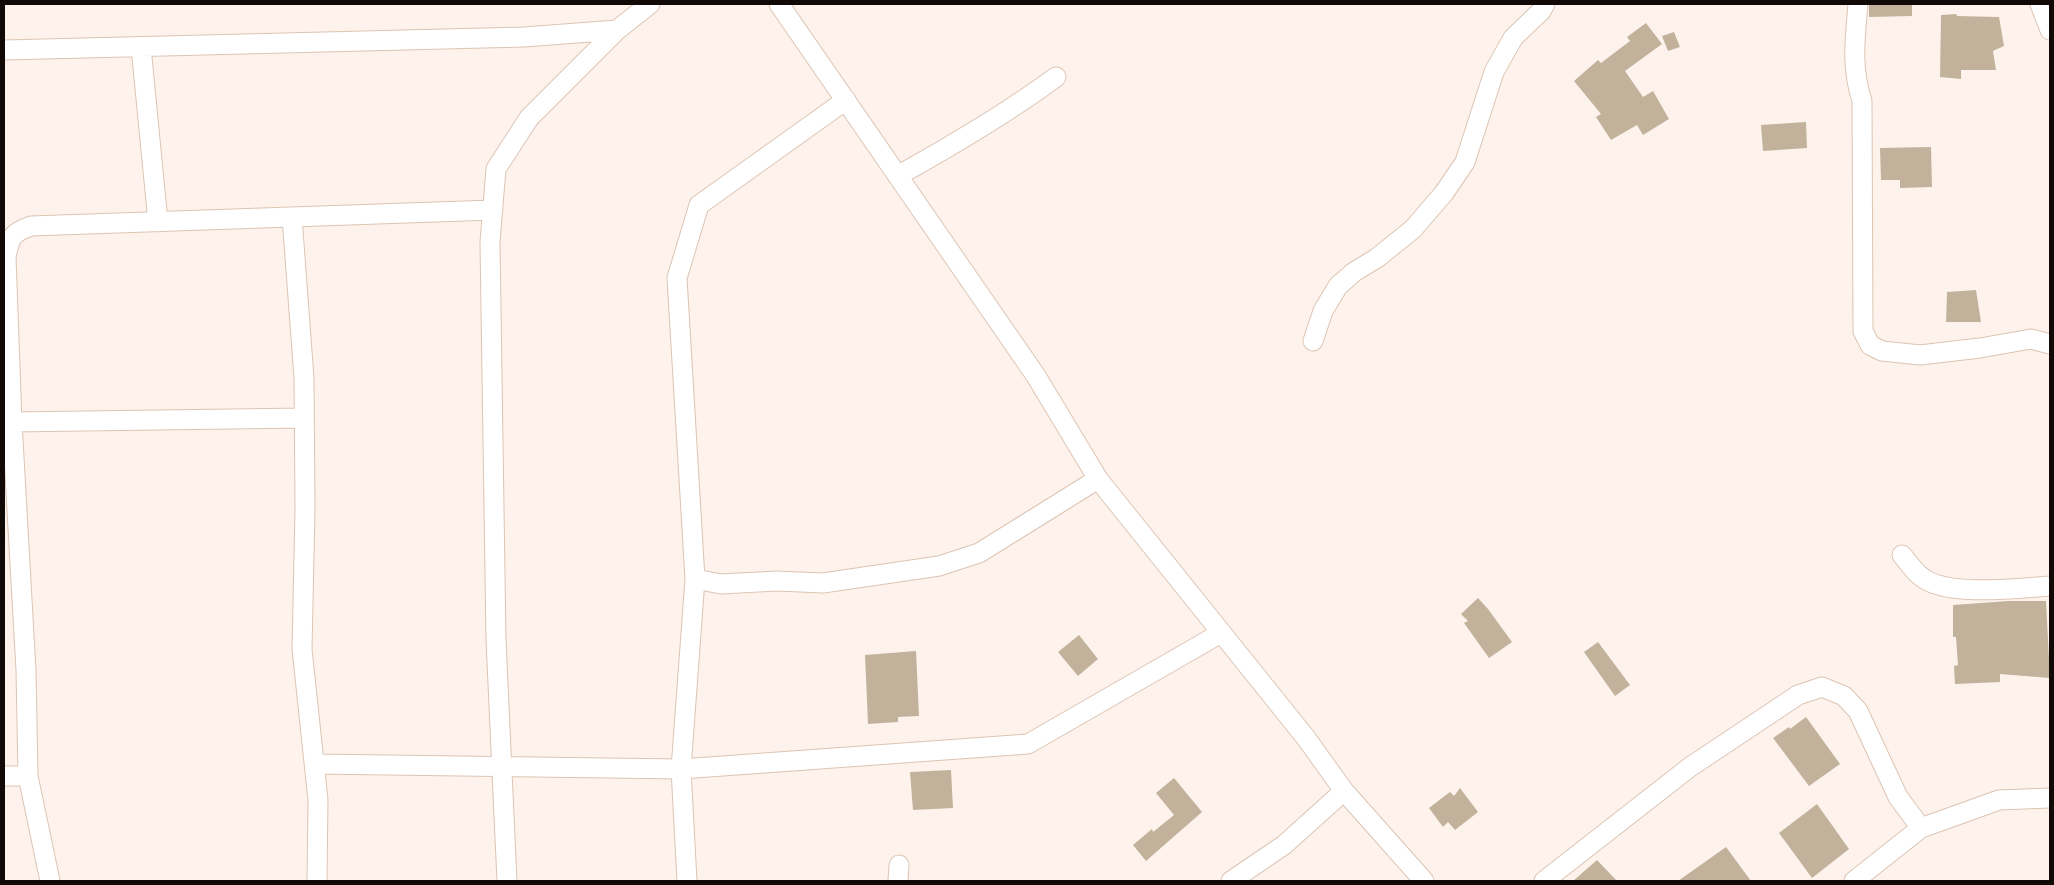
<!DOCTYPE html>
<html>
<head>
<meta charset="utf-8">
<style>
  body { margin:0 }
  #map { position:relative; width:2054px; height:885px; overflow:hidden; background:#fdf3ec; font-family:Lato,sans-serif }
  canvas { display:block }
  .frame { position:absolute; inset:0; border:5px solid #110905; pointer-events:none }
</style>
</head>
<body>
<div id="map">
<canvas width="2054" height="885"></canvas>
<div class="frame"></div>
</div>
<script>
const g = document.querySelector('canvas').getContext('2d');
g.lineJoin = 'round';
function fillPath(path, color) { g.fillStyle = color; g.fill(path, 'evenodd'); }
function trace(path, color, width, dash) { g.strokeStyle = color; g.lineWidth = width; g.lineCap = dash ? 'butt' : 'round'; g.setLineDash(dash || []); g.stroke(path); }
fillPath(new Path2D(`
  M1869 4H1912V16L1869 17Z
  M1956 14 1957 16 1999 17 2004 46 1993 51 1996 70H1961V79L1940 77 1941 15Z
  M1646 23 1662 44 1625 71 1643 97 1653 91 1669 119 1643 135 1637 125 1611 140 1596 117 1601 114 1574 81 1598 60 1601 63 1630 41 1627 37Z
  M1674 32 1680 47 1668 51 1662 36Z
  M1806 122 1807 148 1763 151 1761 125Z
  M1931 147 1932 187 1900 188V180H1881L1880 148Z
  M1976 290 1981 322H1946L1947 292Z
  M1478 598 1488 609 1512 642 1489 658 1464 623 1468 621 1461 614Z
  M2008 601H2046L2050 678 2000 674V682L1955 684 1954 666 1958 665 1956 637H1953V605Z
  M1079 635 1098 659 1078 676 1058 652Z
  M1598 642 1630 685 1615 696 1584 652Z
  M916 651 919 716 898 717V722L868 724 865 655Z
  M1806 717 1840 764 1809 786 1773 738 1789 727 1790 729Z
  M951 770 953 808 913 810 910 772Z
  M1174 778 1202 812 1146 861 1133 845 1152 829 1153 832 1174 815 1156 793Z
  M1460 788 1478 812 1455 830 1448 822 1443 827 1429 808 1450 792 1454 796Z
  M1817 804 1849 849 1812 878 1779 833Z
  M1726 847 1751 881H1678Z
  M1597 860 1617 881H1573Z`), '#c2b29c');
const street = new Path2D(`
  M779 4 1036 376 1098 479 1306 738 1344 791 1424 881
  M1858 4C1855 39 1851 67 1862 101L1863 331 1870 345 1882 351 1920 355 1980 348 2031 339 2050 344
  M2040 4 2050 30
  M141 47 158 222
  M4 50 524 37 617 30
  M899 175C953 145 1006 114 1056 77
  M292 217 304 378 305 509 302 649 318 800 317 881
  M1313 341 1323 311 1338 286 1354 272 1377 258 1413 229 1444 193 1465 162 1494 72 1513 38 1541 11 1545 4
  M12 422 304 418
  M1902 555C1908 562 1915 573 1923 578 1949 597 2018 588 2050 586
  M695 579 721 584 777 581 823 583 939 566 979 553 1098 479
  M314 764 681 769 1028 744 1221 633
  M4 776H28
  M50 881 28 776 26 670 12 422 6 257C10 238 11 233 31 226L493 210
  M507 881 496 640 490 242 496 169 529 118 617 30 650 4
  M687 881 681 769 695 579 677 278 699 205 846 100
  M898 881 899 865
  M1231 881 1284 845 1344 791
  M1544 881 1690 767 1798 695 1822 687 1844 696 1858 711 1898 797 1921 828
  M1854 881 1921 828 1999 800 2050 798`);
trace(street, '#dcc4b3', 21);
trace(street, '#fff', 19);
</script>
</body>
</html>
